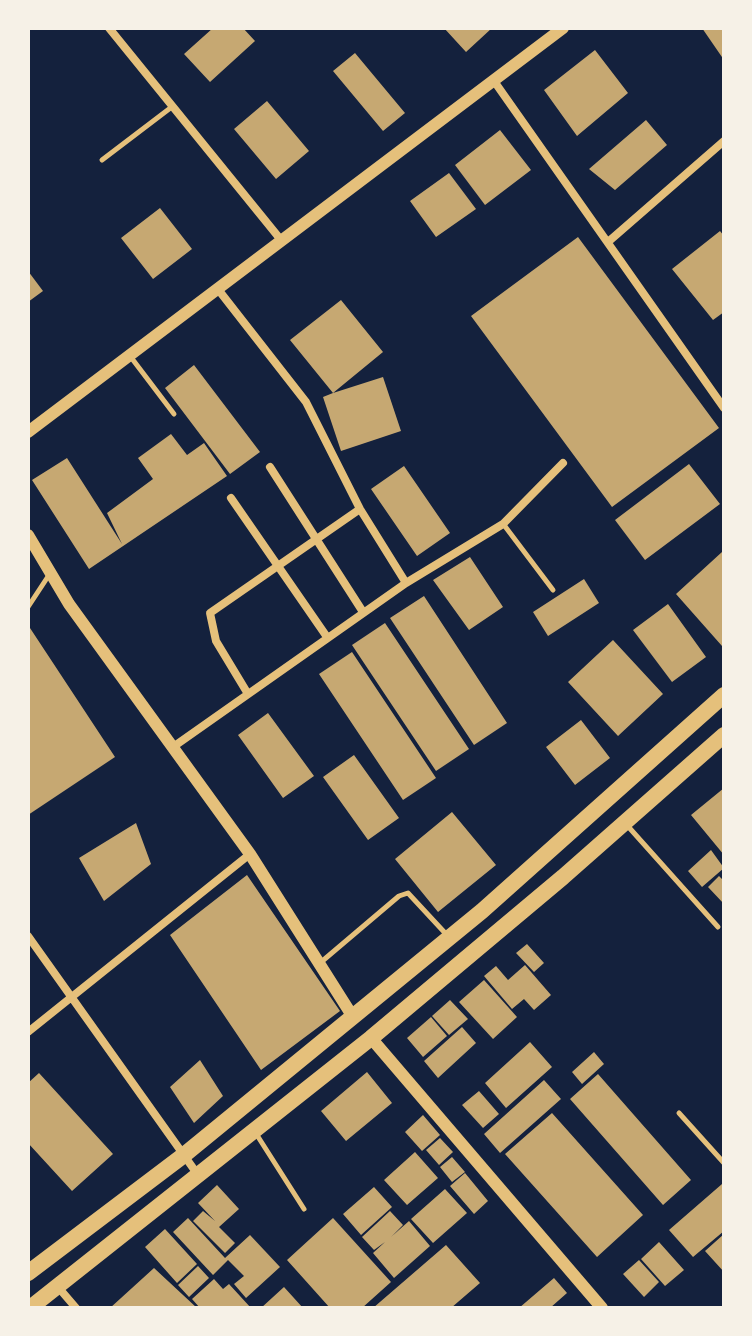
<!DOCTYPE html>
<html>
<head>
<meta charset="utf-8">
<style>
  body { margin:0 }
  #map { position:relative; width:752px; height:1336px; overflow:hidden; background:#14213d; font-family:Montserrat,sans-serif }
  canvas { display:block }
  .frame { position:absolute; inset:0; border:30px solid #f6f1e7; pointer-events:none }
</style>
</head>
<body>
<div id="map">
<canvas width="752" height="1336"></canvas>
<div class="frame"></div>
</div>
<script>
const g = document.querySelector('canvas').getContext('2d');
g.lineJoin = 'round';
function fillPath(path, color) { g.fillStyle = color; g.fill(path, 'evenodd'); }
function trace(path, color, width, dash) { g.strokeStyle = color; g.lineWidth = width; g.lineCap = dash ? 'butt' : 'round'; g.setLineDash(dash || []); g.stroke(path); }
fillPath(new Path2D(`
  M213 28H243L255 41 210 82 184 54Z
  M444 28H492L466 52Z
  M702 28H724V60Z
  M595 50 628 93 577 136 544 90Z
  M355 53 405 113 383 131 333 71Z
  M267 101 309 151 276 179 234 129Z
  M646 120 667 145 615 190 589 169Z
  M500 130 531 170 485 205 455 165Z
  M449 173 476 209 436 237 410 201Z
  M160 208 192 249 153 279 121 238Z
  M720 231 724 236V312L713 320 672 269Z
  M578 237 719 428 612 507 471 316Z
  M28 271 43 291 28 302Z
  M341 300 383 352 333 393 383 377 401 431 341 451 323 397 333 393 290 340Z
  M194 365 260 452 230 474 165 388Z
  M171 434 187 455 204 443 227 476 89 569 32 480 67 458 122 544 107 513 153 479 138 458Z
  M689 464 720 504 645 560 615 520Z
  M404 466 450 533 417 556 371 489Z
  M722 552 724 644 722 646 676 594Z
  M470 557 503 607 469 630 433 580Z
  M584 579 599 603 548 636 533 612Z
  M424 596 507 723 474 745 390 618Z
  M668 604 706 657 672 682 633 630Z
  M385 623 469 749 436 771 352 645Z
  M30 628 115 757 28 815V629Z
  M613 640 663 694 618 736 568 682Z
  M352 652 436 778 403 800 319 674Z
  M268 713 314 776 283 798 238 735Z
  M581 720 610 758 575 785 546 747Z
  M354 755 399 818 368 840 323 777Z
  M724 788V855L691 815Z
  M452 812 496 865 438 912 395 859Z
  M136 823 151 864 104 901 79 858Z
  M711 850 724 868 702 887 688 871Z
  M247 875 340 1011 261 1070 170 935Z
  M719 876 724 881V904L708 887Z
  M527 944 544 963 534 972 516 953Z
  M525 965 551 995 534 1010 524 999 512 1009 484 976 496 966 508 980Z
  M484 980 517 1017 493 1039 459 1002Z
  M450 1000 468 1019 449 1035 432 1016Z
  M431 1017 447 1036 423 1057 407 1038Z
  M462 1027 476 1043 438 1078 424 1061Z
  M530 1042 552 1067 506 1108 485 1083Z
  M594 1052 604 1064 582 1084 572 1072Z
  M200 1060 223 1096 194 1123 170 1087Z
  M367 1072 392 1103 346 1141 321 1111Z
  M39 1073 113 1154 72 1191 28 1143V1083Z
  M598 1074 691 1180 663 1205 570 1099Z
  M544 1080 561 1099 500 1153 484 1134Z
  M479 1091 499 1114 483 1128 462 1105Z
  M552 1113 643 1215 597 1257 505 1154Z
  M423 1115 440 1135 422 1151 405 1132Z
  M440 1138 453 1152 439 1165 426 1150Z
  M415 1152 438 1178 407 1205 384 1180Z
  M452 1157 465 1172 452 1182 440 1167Z
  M465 1173 488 1201 474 1214 450 1186Z
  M722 1184 724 1231 693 1257 669 1230Z
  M217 1185 239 1209 219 1227 235 1243 225 1253 193 1221 203 1211 215 1221 198 1203Z
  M374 1187 392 1207 361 1235 343 1214Z
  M445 1189 467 1213 433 1243 411 1219Z
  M390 1211 403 1225 391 1237 409 1221 430 1246 394 1278 373 1253 385 1242 374 1250 362 1237Z
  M188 1218 225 1258 250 1235 280 1267 246 1298 234 1284 244 1276 228 1260 213 1275 173 1232Z
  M333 1218 391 1282 362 1308H330L287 1260Z
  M165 1229 197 1264 177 1283 145 1247Z
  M724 1234V1272L705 1251Z
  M659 1242 684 1270 665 1286 641 1259Z
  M446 1245 480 1283 451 1308H373Z
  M639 1260 659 1282 644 1297 623 1274Z
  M198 1266 209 1278 189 1297 178 1285Z
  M154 1268 197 1308H110Z
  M554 1278 567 1293 550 1308H519Z
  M214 1279 223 1289 229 1284 251 1308H200L192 1299Z
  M284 1287 303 1308H261Z`), '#c6a872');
trace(new Path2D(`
  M102 160 173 106
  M130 356 174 414
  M504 525 553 590
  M28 607 49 575
  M625 823 718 927
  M320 963 399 896 408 893 446 934
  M679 1113 724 1163
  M255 1132 304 1209`), '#e5c07b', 5);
trace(new Path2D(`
  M109 28 281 240
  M494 81 724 408
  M608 242 724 141
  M217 288 306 402 360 509 406 583
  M270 467 363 612
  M231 498 327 637
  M248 694 216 641 210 613 360 509
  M173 747 406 583 503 524 563 463
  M28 936 198 1175
  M28 1032 250 854
  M58 1287 76 1308`), '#e5c07b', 8);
trace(new Path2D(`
  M28 432 563 28
  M28 535 69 604 250 854 353 1017
  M371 1038 602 1308`), '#e5c07b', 12);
trace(new Path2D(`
  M28 1273 184 1155 482 911 724 695
  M30 1308 371 1038 563 877 724 735`), '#e5c07b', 16);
</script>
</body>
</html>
